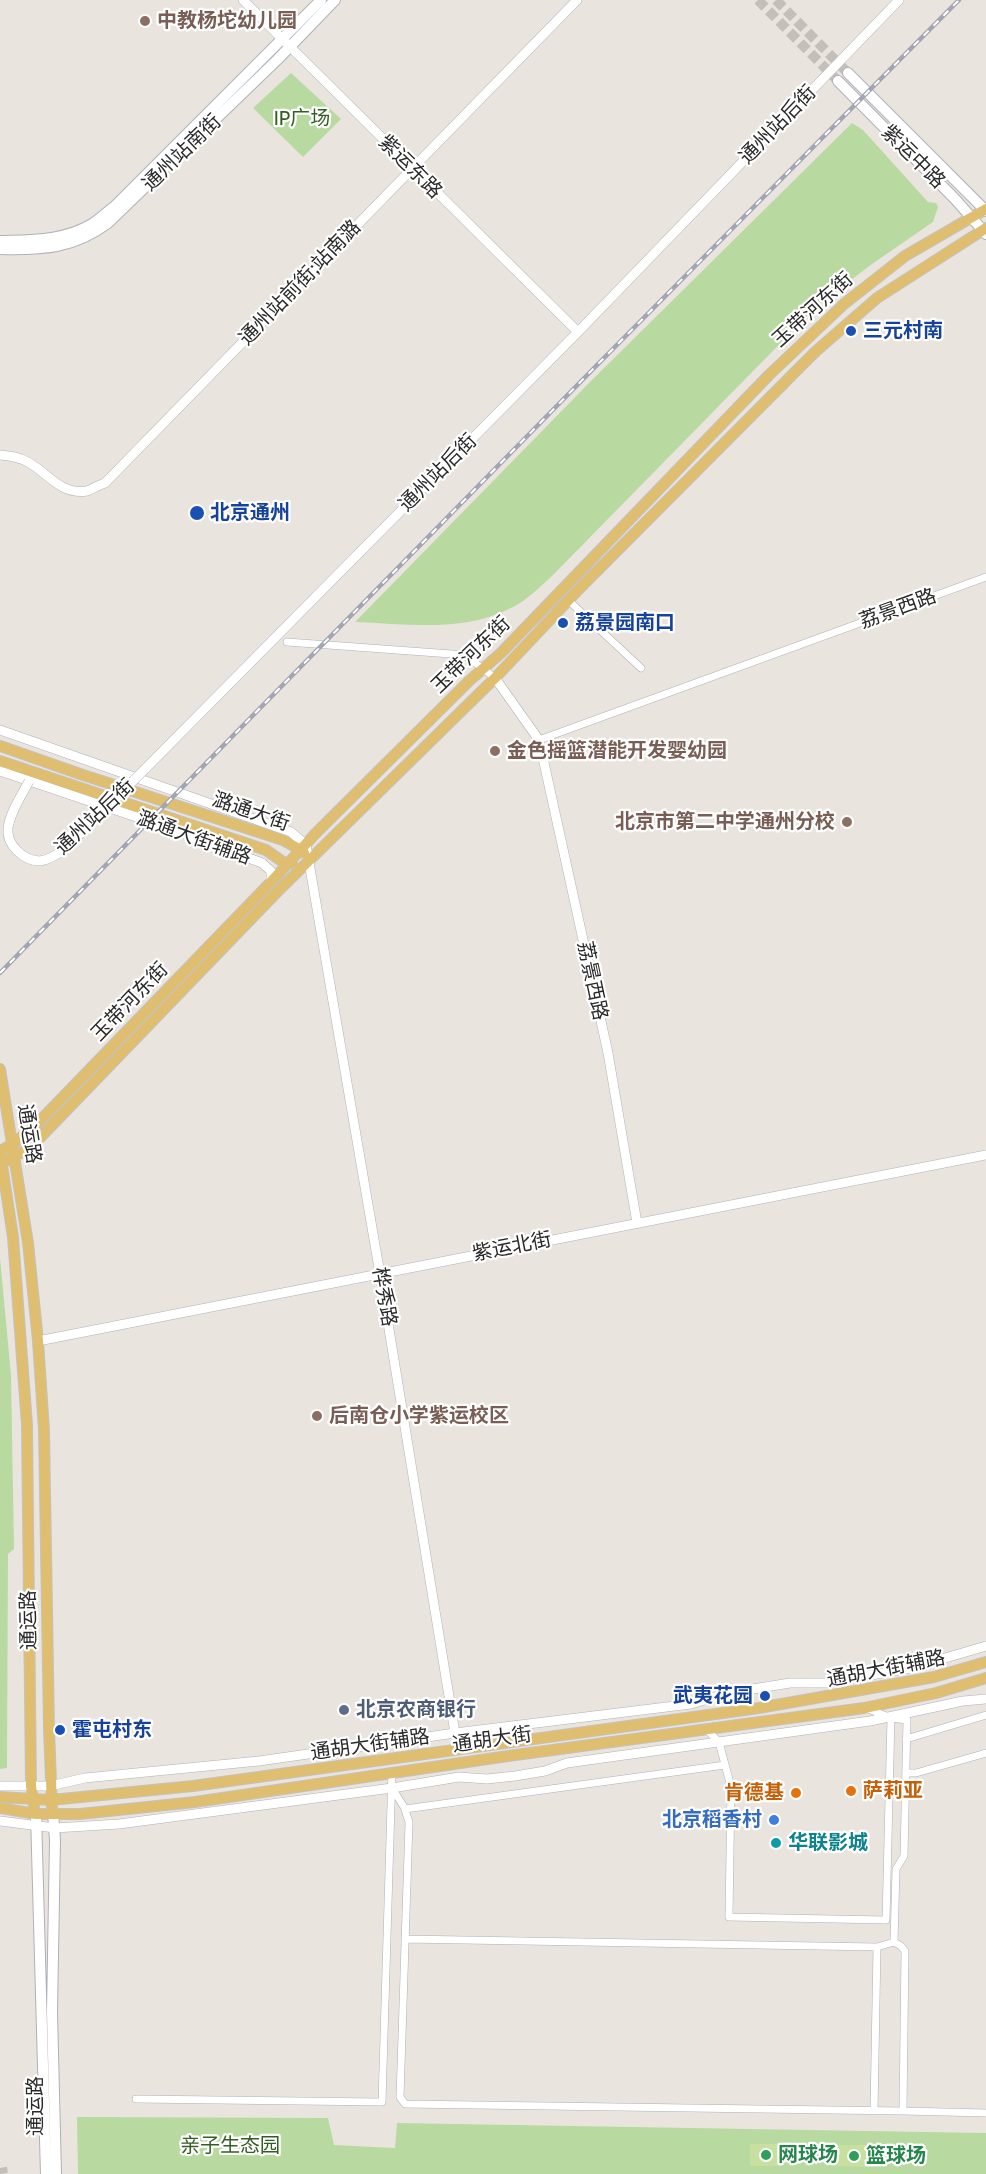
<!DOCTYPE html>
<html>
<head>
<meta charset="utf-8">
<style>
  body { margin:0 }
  canvas { display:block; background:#eae4de }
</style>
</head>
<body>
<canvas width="986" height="2174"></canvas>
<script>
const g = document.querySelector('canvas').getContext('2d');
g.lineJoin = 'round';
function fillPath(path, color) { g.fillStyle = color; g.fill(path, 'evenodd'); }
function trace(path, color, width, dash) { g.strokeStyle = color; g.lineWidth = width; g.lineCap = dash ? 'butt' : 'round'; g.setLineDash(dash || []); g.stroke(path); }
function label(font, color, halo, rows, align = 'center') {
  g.font = font + ' Cabin,"Noto Sans SC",sans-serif'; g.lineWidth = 4.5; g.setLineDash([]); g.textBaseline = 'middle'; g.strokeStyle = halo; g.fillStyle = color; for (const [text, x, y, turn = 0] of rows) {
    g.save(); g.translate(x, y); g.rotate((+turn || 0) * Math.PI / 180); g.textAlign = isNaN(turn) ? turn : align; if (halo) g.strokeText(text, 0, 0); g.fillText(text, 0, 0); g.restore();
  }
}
fillPath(new Path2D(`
  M291 73 341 119 303 157 253 108Z
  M852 123 863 130 928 202 936 203 938 207 933 222 872 264 816 307 552 576C542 585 531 596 520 603 469 634 411 624 355 622L591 381Z
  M0 1258 11 1375 14 1549 8 1554 7 1768 0 1769Z
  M77 2117 328 2118 334 2145 395 2148 397 2123 986 2133V2174H78Z`), '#b8daa1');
fillPath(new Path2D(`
  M750 2144H783L782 2166H750Z
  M835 2145H874L873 2167 834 2166Z`), '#c8e09f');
trace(new Path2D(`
  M758 0 838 81
  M776 0 848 73`), '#c4bfba', 10, [10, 5]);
trace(new Path2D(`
  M0 2168 1 2174`), '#c4bfba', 14, [14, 7]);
const minor = new Path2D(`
  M569 601 641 668
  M287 642 465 655 495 678
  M539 740 986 577
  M866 1708 891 1718 907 1720 904 1856 896 1869 894 1942 877 1947 874 2111
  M706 1729 719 1742 731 1787 729 1917 886 1920 891 1718
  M906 1739 986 1715
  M906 1773H916L986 1753
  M392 1788 404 1807 409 1822 400 2097 405 2104 903 2111 905 1951 901 1946 894 1942
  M405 1809 725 1765
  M405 1939 877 1947
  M136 2099 382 2102 392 1772
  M903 2111 986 2113`);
const tertiary = new Path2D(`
  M243 0 578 332
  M0 455C10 456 19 457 28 462 48 473 60 495 87 491 92 489 99 485 105 483L577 0
  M495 678 539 740 608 1053 637 1223
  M0 730 291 832 306 845 380 1274 455 1733
  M145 769 578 332 899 0
  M0 771 166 827 262 863 271 871V882
  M38 1341 986 1155
  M0 1786H50L85 1778 259 1761 455 1733 691 1704 728 1693 790 1683H826L911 1668 986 1646
  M0 1821 55 1828 119 1824 392 1788 459 1777 487 1779 515 1776 545 1771 567 1763 870 1721 963 1701 986 1699`);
const secondary = new Path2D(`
  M848 73 986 211
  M838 81 955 199 986 234
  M0 241C31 240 64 241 92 224 100 219 107 212 115 206L321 0
  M0 249C42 250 73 249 108 223L277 60 335 0
  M53 1813 55 1840 52 2012 56 2174
  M36 1814 46 2174`);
const primary = new Path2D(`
  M0 746 80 774 283 840 301 850 304 853
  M0 761 266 850 286 864 292 863
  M0 1069 28 1243 38 1341 44 1430 49 1729 52 1807
  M0 1151 13 1144 34 1127 271 882 316 833 469 681 501 653 769 375 844 304 905 256 986 209
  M1 1158 13 1237 27 1425 31 1786 34 1806
  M2 1163 30 1148 277 892 495 678 579 589 815 352 877 298 986 228
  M0 1797 51 1800 193 1786 759 1708 934 1677 986 1662
  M0 1808 36 1814H80L195 1802 508 1756 864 1708 936 1693 986 1678`);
trace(minor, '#afb1b9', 8);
trace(tertiary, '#afb1b9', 10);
trace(secondary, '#afb1b9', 12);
trace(primary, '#c3c3c3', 12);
trace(minor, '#fff', 7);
trace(tertiary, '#fff', 9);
trace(secondary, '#fff', 10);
trace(primary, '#dfbe6f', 10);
const rail = new Path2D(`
  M0 973 598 364 959 0`);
trace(rail, '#a2a5b2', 4.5);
trace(rail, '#fff', 2, [7]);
const tertiaryBridge = new Path2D(`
  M29 781C22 795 10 812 8 828 6 844 23 861 40 861 49 860 58 854 65 849L145 769`);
trace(tertiaryBridge, '#afb1b9', 10, []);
trace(tertiaryBridge, '#fff', 9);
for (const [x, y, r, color] of [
  [145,21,6,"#8d6e63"],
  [851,331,6,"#1a4fb4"],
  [197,513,8,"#1a4fb4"],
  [563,623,6,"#1a4fb4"],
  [495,751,6,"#8d6e63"],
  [847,822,6,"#8d6e63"],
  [317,1416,6,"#8d6e63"],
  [765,1696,6,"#1a4fb4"],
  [344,1710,6,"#5c6f8a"],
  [60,1730,6,"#1a4fb4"],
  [851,1791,6,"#e8710a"],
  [796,1793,6,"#e8710a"],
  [774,1820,6,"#3f7fe0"],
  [776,1843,6,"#0f9aa8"],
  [766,2155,6,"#2e9e5b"],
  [854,2156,6,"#2e9e5b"]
]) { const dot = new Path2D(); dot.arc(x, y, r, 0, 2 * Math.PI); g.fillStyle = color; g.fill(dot); trace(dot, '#fff', 2); }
label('bold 20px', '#785e54', '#fff', [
  ["中教杨坨幼儿园",157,21],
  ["金色摇篮潜能开发婴幼园",507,751],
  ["北京市第二中学通州分校",835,822,"right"],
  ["后南仓小学紫运校区",329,1416]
], 'left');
label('20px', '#335e23', '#fff', [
  ["IP广场",302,119],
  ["亲子生态园",230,2146]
]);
label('20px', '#2a2a2a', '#fff', [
  ["通州站后街",778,125,-46],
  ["通州站南街",182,153,-44],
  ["紫运中路",913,157,45],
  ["紫运东路",410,167,45],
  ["通州站前街;站南潞",300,283,-46],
  ["玉带河东街",813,310,-42],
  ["通州站后街",438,473,-45],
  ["荔景西路",898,609,-20],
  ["玉带河东街",471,655,-44],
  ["潞通大街",251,812,19],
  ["通州站后街",95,817,-43],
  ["潞通大街辅路",194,838,20],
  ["荔景西路",592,981,78],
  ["玉带河东街",130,1002,-46],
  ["通运路",29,1134,81],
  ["紫运北街",512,1247,-11],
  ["桦秀路",384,1297,80],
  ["通运路",29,1620,-91],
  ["通胡大街辅路",886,1669,-11],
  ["通胡大街",492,1740,-8],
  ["通胡大街辅路",370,1745,-8],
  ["通运路",36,2106,-90]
]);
label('bold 20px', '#164399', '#fff', [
  ["三元村南",863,331],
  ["北京通州",210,513],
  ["荔景园南口",575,623],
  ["武夷花园",753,1696,"right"],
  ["霍屯村东",72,1730]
], 'left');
label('bold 20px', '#4e5e75', '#fff', [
  ["北京农商银行",356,1710]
], 'left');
label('bold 20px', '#c56008', '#fff', [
  ["萨莉亚",863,1791],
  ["肯德基",784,1793,"right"]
], 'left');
label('bold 20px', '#366cbe', '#fff', [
  ["北京稻香村",762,1820]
], 'right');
label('bold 20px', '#0d838f', '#fff', [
  ["华联影城",788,1843]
], 'left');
label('bold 20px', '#27864d', '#fff', [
  ["网球场",778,2155],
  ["篮球场",866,2156]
], 'left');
</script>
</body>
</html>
